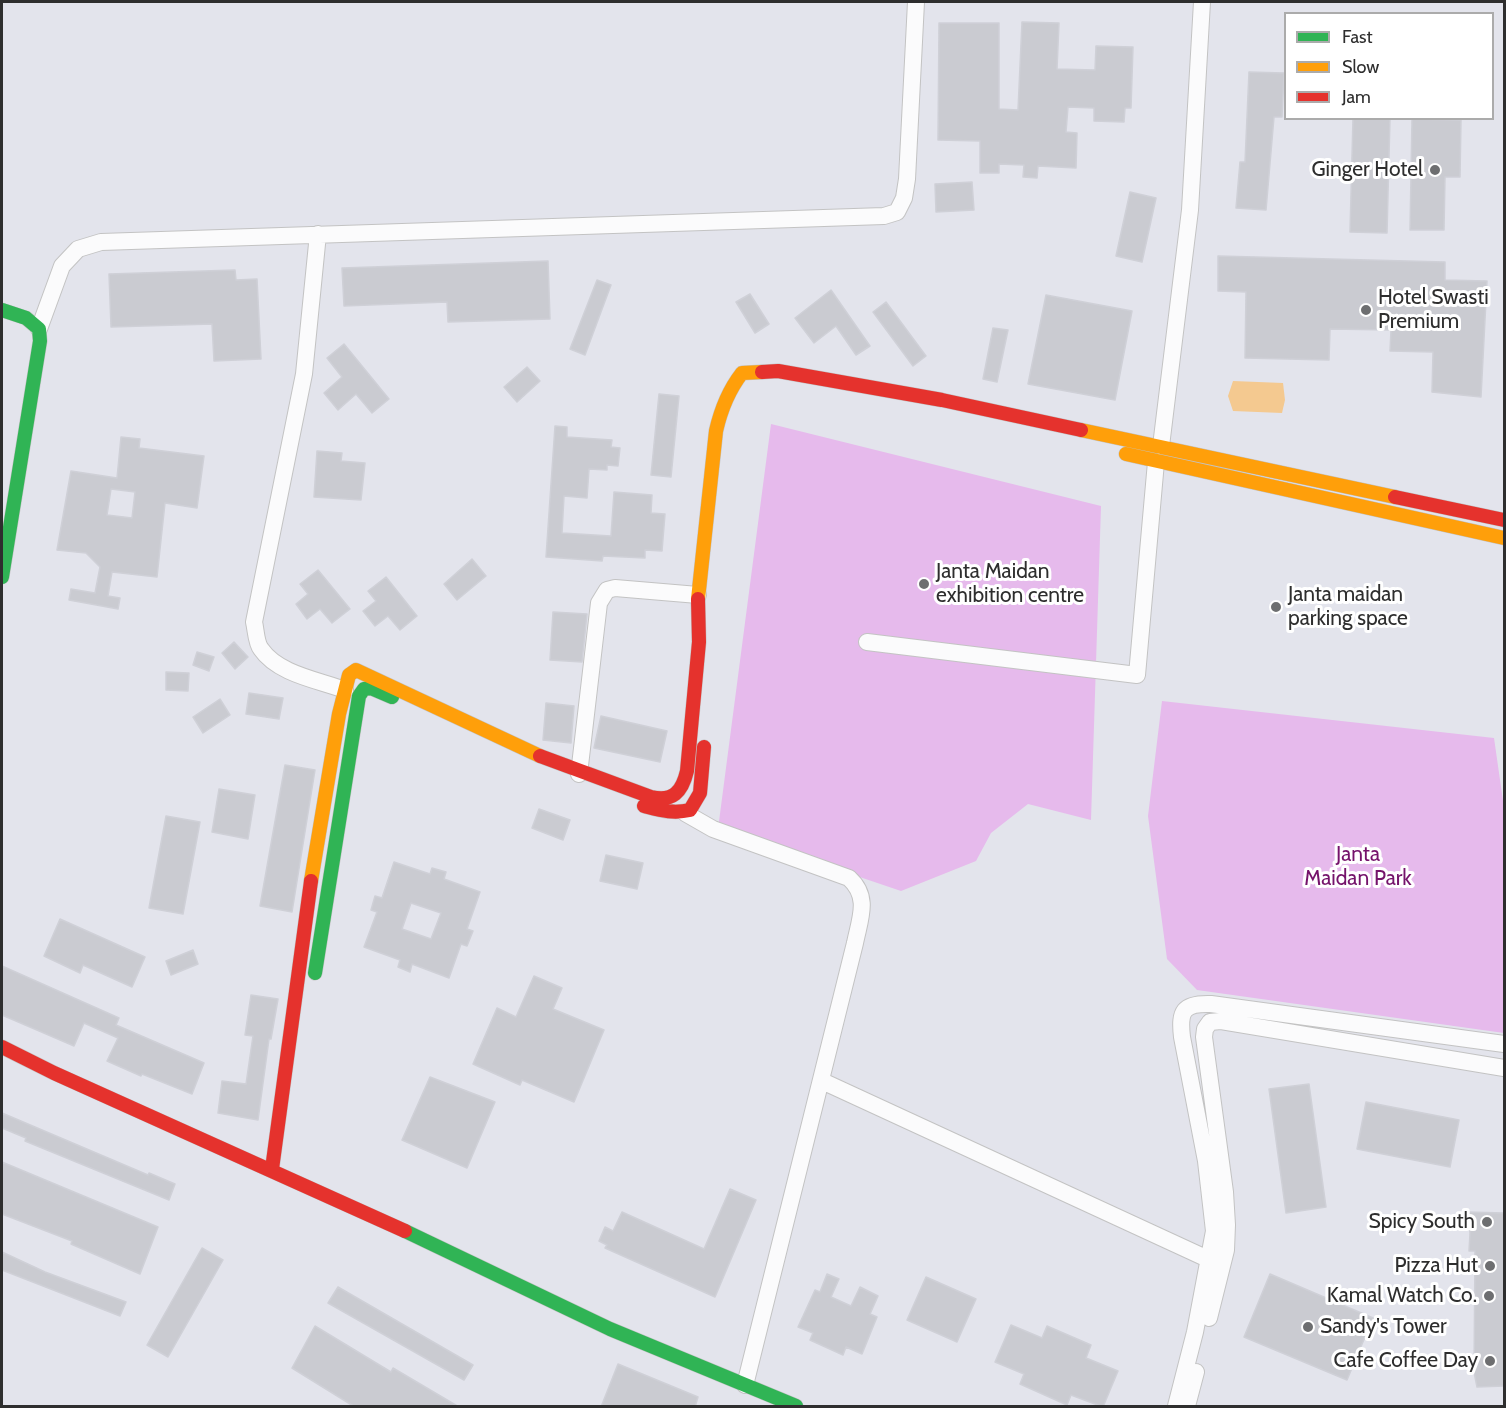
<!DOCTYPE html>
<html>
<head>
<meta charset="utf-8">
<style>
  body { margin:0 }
  #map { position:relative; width:1506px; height:1408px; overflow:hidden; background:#e3e4ec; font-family:Cabin,sans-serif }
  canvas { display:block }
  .frame { position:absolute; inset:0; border:3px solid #2e2e2e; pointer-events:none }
  .legend { position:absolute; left:1284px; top:12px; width:210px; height:108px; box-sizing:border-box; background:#fff; border:2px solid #ababab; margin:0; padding:8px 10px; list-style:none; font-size:18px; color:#2e2e2e }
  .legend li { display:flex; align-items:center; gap:12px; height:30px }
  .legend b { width:30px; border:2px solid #ababab }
</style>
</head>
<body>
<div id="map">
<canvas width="1506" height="1408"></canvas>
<div class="frame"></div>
<ul class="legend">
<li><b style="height:8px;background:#30b455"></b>Fast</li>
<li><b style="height:8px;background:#ff9f0a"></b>Slow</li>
<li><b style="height:8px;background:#e5322d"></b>Jam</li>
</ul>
</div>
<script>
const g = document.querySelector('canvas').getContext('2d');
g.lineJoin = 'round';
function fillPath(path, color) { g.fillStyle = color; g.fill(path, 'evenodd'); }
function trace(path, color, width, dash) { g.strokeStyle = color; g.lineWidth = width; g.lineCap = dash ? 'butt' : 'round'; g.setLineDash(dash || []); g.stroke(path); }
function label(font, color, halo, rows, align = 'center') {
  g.font = font + ' Cabin,sans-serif'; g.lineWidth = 6; g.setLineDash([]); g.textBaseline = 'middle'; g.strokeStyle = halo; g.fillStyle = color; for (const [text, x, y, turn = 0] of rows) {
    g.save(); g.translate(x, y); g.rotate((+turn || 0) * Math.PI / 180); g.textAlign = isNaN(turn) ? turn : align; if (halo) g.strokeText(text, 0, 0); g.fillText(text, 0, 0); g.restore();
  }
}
fillPath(new Path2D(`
  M771 424 1101 506 1091 820 1028 804 991 833 976 861 901 891 718 829Z
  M1162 701 1494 738 1504 808V1033L1197 990 1167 959 1148 816Z`), '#e6baec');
fillPath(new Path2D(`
  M1233 381 1283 383 1285 400 1282 413 1233 411 1228 396Z`), '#f4c990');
const building = new Path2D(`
  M1022 22 1059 23 1057 69 1095 70 1096 46 1133 47 1131 108H1125L1124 122 1094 121V108L1068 107 1066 132 1077 133 1076 168 1038 166 1037 178 1023 177 1024 165 999 164V173H980V141L938 140 939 23H999V109L1018 110Z
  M1249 72 1284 73 1282 117H1274L1266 210 1236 208 1240 162H1245Z
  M1353 118H1390L1387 233 1350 232Z
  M1412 119 1461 120 1460 177H1445L1444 230H1410Z
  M972 182 974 210 936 212 935 184Z
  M1130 192 1156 198 1142 262 1116 256Z
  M1218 256 1445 262V280L1487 281 1481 397 1432 392 1433 352 1390 351 1391 330 1330 329 1329 360 1245 358 1246 292 1218 291Z
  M548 261 550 319 448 322 447 302 344 306 342 268Z
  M235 270 236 280 257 279 261 359 214 361 212 324 111 327 109 274Z
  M597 280 611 285 585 355 570 349Z
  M831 290 870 346 856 355 836 326 814 343 795 318Z
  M750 294 769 324 755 333 736 302Z
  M1046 295 1132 311 1115 400 1028 384Z
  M886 302 926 356 913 366 873 312Z
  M993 328 1008 330 997 382 983 379Z
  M344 344 389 399 372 413 356 394 338 410 324 393 342 377 327 358Z
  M527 367 540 381 517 402 504 387Z
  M659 394 679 396 671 477 651 475Z
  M555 426 567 427V437L612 440 611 447 620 448 618 466 607 465V470L589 469 587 498 564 496 562 533 611 536 614 492 652 495 651 513 665 514 662 551 645 550V558L603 556 602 561 546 557Z
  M121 437 140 439 139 448 204 456 197 508 165 503 157 577 112 572 108 596 120 598 118 609 69 600 71 589 95 593 100 567 86 553 57 550 71 471 117 478ZM111 489 135 492 132 518 107 515Z
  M317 451 342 453 341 461 365 463 361 500 314 497Z
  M472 559 486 576 457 600 444 584Z
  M318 570 350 609 332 623 320 609 307 619 296 604 308 594 300 584Z
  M386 577 417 616 400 630 388 616 375 626 363 611 376 601 368 591Z
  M553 612 587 614 582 662 550 660Z
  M234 642 248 657 235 669 222 653Z
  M197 652 214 657 209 671 193 665Z
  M166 672 189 673 188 691 166 690Z
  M249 693 283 698 279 719 246 714Z
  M220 699 230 715 203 733 193 717Z
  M546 703 574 706 571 743 543 740Z
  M601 716 667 731 660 762 594 748Z
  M285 765 315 770 292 912 260 906Z
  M219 789 255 795 248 839 212 832Z
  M539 809 570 820 563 840 532 828Z
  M166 816 200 822 183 914 149 908Z
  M606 855 643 863 637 889 600 881Z
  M394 862 430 874 432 868 446 872 444 879 480 892 467 929 473 931 467 946 461 944 449 978 412 964 410 972 398 967 400 960 364 947 377 912 371 910 375 896 382 898ZM411 903 441 913 431 939 402 929Z
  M60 919 145 957 132 987 83 965 80 973 44 956Z
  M193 950 198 964 171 975 166 961Z
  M2 966 119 1018 116 1025 204 1063 192 1094 142 1074 141 1076 107 1061 118 1038 84 1023 74 1046 2 1015Z
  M534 976 562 988 553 1009 604 1030 574 1102 522 1080 520 1085 473 1064 497 1008 516 1017Z
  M251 995 278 999 271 1039H269L258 1120 218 1113 222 1081 246 1084 253 1036 245 1035Z
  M430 1077 495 1102 467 1168 402 1140Z
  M1309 1084 1326 1207 1286 1213 1269 1089Z
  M1366 1102 1459 1120 1450 1167 1357 1149Z
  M2 1113 148 1175 149 1173 175 1184 169 1200 25 1141 26 1138 2 1128Z
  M2 1162 158 1227 140 1274 71 1244 72 1241 2 1214Z
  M730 1189 756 1200 715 1297 605 1248 607 1245 599 1241 605 1227 613 1231 622 1212 704 1249Z
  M1467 1212 1504 1213V1386L1477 1387 1474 1372 1475 1251H1469L1470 1233Z
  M202 1248 223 1260 168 1357 147 1345Z
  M2 1252 45 1272 126 1302 120 1316 2 1270Z
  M827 1274 839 1279 831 1297 851 1306 860 1287 878 1296 870 1314 877 1317 862 1354 846 1347 843 1355 810 1340 813 1333 798 1327 815 1290 820 1292Z
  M1270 1274 1373 1318 1347 1380 1244 1337Z
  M926 1277 976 1299 957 1342 907 1320Z
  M338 1287 473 1365 464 1380 328 1303Z
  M1011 1325 1042 1338 1047 1326 1091 1345 1086 1358 1118 1371 1103 1407 1071 1395 1067 1405 1020 1384 1024 1374 995 1362Z
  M315 1326 391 1372 393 1368 459 1407H355L292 1368Z
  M618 1364 698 1397 695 1407H601Z`);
fillPath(building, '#cacbd1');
trace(building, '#cfd0d7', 1.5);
const street = new Path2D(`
  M318 234 304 374 254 622C256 630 256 643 261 649 278 674 318 680 345 690
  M39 329 62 266 78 249 101 242 884 216 897 212 904 198 907 179 916 2
  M1161 446 1190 210 1202 2
  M867 642 1137 675 1156 462
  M579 774 599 603 607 590 615 588 698 595
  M685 813 713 829 849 878C870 897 860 918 855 943L745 1385
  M822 1081 1210 1260
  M1209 1318 1226 1250 1227 1225 1225 1192 1204 1037 1205 1029 1210 1022 1221 1021 1504 1068
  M1176 1406 1195 1332 1214 1231 1206 1161 1182 1037C1179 1011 1183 1003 1211 1004L1504 1044
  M1187 1406 1196 1372`);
const fast = new Path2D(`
  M2 310 26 318 39 329 40 341 2 577
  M315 973 359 696 364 689 371 688 392 697
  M405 1231 610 1329 796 1406`);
const slow = new Path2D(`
  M1081 430 1395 497
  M1126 454 1504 538
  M698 599 716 431C721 409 728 391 742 373L762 372
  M311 881 339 714 349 675 356 670 540 756`);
const jam = new Path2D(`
  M762 372 778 371 942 400 1081 430
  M1395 497 1504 520
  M540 756 651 797C673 802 682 792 687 771L699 642 698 599
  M644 806C660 810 673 814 690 810L700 793 704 747
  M2 1047 54 1073 405 1231
  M272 1169 311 881`);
trace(street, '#c3c3c3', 18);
trace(fast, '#c3c3c3', 15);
trace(slow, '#c3c3c3', 15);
trace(jam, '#c3c3c3', 15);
trace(street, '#fbfbfc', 16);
trace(fast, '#30b455', 14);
trace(slow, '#ff9f0a', 14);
trace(jam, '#e5322d', 14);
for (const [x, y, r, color] of [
  [1435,170,6,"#6d6e70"],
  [1366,310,6,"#6d6e70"],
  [924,584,6,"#6d6e70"],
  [1276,607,6,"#6d6e70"],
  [1487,1222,6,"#6d6e70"],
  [1490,1266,6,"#6d6e70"],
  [1489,1296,6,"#6d6e70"],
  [1308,1327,6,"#6d6e70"],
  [1490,1361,6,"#6d6e70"]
]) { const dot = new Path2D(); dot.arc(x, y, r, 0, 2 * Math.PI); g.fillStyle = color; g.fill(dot); trace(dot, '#fff', 2); }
label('21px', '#2e2e2e', '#fff', [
  ["Ginger Hotel",1423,170],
  ["Hotel Swasti",1378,298,"left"],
  ["Premium",1378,322,"left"],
  ["Janta Maidan",936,572,"left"],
  ["exhibition centre",936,596,"left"],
  ["Janta maidan",1288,595,"left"],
  ["parking space",1288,619,"left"],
  ["Spicy South",1475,1222],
  ["Pizza Hut",1478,1266],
  ["Kamal Watch Co.",1477,1296],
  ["Sandy's Tower",1320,1327,"left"],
  ["Cafe Coffee Day",1478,1361]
], 'right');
label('21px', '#75136b', '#fff', [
  ["Janta",1358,855],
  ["Maidan Park",1358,879]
]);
</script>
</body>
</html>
